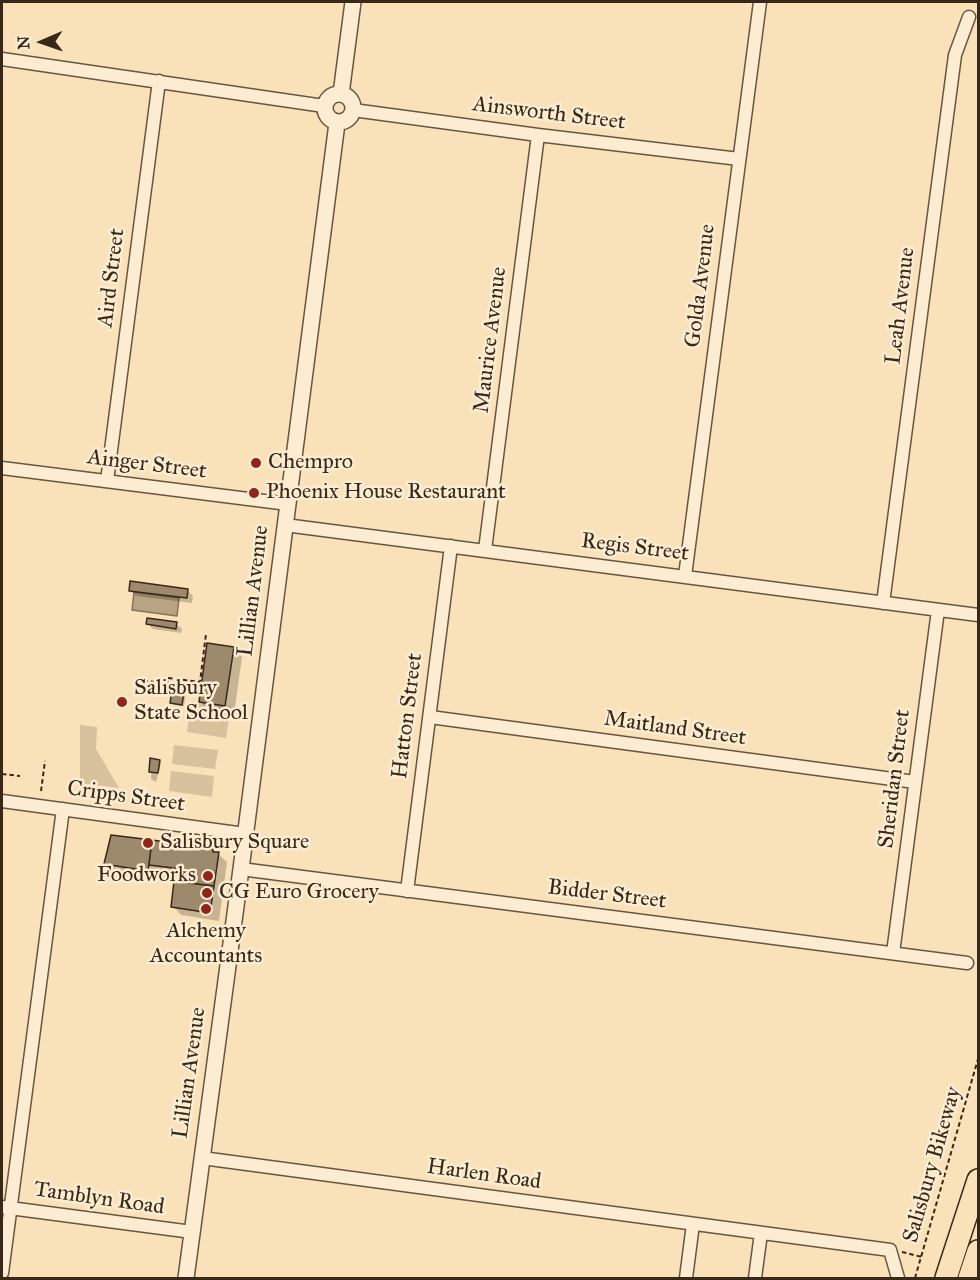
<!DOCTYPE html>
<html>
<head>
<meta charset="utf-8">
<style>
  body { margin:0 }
  #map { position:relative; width:980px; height:1280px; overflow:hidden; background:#f9e2b9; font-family:"IM FELL Great Primer",serif }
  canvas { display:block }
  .frame { position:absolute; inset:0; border:3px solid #392817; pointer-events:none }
  .north { position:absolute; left:12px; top:12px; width:60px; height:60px; -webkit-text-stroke:4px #fbecd2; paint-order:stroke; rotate:268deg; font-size:16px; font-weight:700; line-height:24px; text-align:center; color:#392817 }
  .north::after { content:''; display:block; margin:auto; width:21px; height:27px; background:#392817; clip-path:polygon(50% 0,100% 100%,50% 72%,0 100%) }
</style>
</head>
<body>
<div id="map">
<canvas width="980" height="1280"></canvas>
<div class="frame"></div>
<div class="north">N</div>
</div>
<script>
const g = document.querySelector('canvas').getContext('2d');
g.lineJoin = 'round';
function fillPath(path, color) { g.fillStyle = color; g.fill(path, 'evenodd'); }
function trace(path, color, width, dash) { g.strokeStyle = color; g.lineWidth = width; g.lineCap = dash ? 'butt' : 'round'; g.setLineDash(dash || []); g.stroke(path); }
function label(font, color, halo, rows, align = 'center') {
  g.font = font + ' "IM FELL Great Primer",serif'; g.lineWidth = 5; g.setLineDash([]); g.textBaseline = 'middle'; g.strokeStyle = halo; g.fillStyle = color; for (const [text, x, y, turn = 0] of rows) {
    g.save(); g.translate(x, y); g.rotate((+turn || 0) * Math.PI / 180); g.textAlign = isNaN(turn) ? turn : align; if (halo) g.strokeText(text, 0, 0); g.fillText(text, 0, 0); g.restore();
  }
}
fillPath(new Path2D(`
  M191 701 231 706 226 738 187 732Z
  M80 725 97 727 96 749 119 788 80 783Z
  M174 745 218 750 215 769 172 764Z
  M171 771 214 776 212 797 169 791Z`), '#d8c29d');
const water = new Path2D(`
  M134 592 179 598 177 616 132 610Z`);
fillPath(water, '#b8a382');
trace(water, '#857257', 1.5);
fillPath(new Path2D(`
  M131 590H187L193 596 192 603 136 596Z
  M148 624H176L182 629 181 633 153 629Z
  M233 649 242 657 234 714 209 710 200 702Z
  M184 686 186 689 184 706 174 705 171 703Z
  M152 760 161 763 156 782 151 779Z
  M112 837 213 850 218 854 227 862 219 921 181 915 173 906 181 876 157 873 156 879 114 872 106 864Z`), '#0003');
const building = new Path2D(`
  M130 581 188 589 187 598 129 591Z
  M147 618 177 622 176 629 146 624Z
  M207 643 234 647 225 706 199 702Z
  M173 683 185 685 182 705 170 703Z
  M150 758 160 760 158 773 149 772Z
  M111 835 152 840 148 871 104 864Z
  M152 840 213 849V852H219L214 886 179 882 181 869 149 865Z
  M174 881 214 886 210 913 171 907Z`);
fillPath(building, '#9d896b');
trace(building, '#392817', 1.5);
const minor = new Path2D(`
  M2 59 324 106
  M353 110 538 135 739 159
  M2 468 288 504
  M107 481 159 81
  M285 525 978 615
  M485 550 538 135
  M685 576 760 2
  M883 603 955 55 969 17
  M430 717 915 782
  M2 801 245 834
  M241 869 967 963
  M407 891 451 546
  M893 953 938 610
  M202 1158 890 1250 898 1278
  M2 1207 192 1232
  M2 1273 63 809
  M686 1278 693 1224
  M755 1278 761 1233`);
const tertiary = new Path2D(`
  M325 108a14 14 0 1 1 28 0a14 14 0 1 1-28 0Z
  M341 94 353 2
  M186 1278 241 869 337 123`);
const trunk = new Path2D(`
  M946 1278 978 1180
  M969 1278 978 1251`);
trace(minor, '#695640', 15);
trace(tertiary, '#695640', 18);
trace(trunk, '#392817', 24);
trace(new Path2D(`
  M136 679 167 684 168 678 200 682 206 634
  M2 774 20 776
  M41 791 45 761
  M902 1252 922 1257
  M915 1278 978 1059`), '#392817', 2, [4.5, 3]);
trace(minor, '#fbecd2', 12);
trace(tertiary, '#fbecd2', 15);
trace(trunk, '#f9e2b9', 21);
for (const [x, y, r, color] of [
  [256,463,6,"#8f2418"],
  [254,493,6,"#8f2418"],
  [122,702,6,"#8f2418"],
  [148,843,6,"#8f2418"],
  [208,876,6,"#8f2418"],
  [207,893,6,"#8f2418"],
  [206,909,6,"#8f2418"]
]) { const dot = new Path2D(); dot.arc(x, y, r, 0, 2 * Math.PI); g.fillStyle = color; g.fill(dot); trace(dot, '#fbecd2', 2); }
label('22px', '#392817', '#fbecd2', [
  ["Ainsworth Street",549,114,7],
  ["Aird Street",112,278,-83],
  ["Golda Avenue",701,286,-83],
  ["Leah Avenue",901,306,-83],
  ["Maurice Avenue",491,340,-83],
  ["Ainger Street",147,465,7],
  ["Regis Street",635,548,7],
  ["Lillian Avenue",254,591,-83],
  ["Hatton Street",408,716,-83],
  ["Maitland Street",675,729,8],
  ["Sheridan Street",895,779,-83],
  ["Cripps Street",126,797,8],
  ["Bidder Street",607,895,7],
  ["Lillian Avenue",190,1073,-82],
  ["Salisbury Bikeway",933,1165,-74],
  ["Harlen Road",484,1175,8],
  ["Tamblyn Road",99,1199,8]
]);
label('22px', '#392817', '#fbecd2', [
  ["Chempro",268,463],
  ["Phoenix House Restaurant",266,493],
  ["Salisbury",134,689],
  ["State School",134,714],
  ["Salisbury Square",160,843],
  ["Foodworks",196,876,"right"],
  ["CG Euro Grocery",219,893],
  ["Alchemy",206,932,"center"],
  ["Accountants",206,957,"center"]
], 'left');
</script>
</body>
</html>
